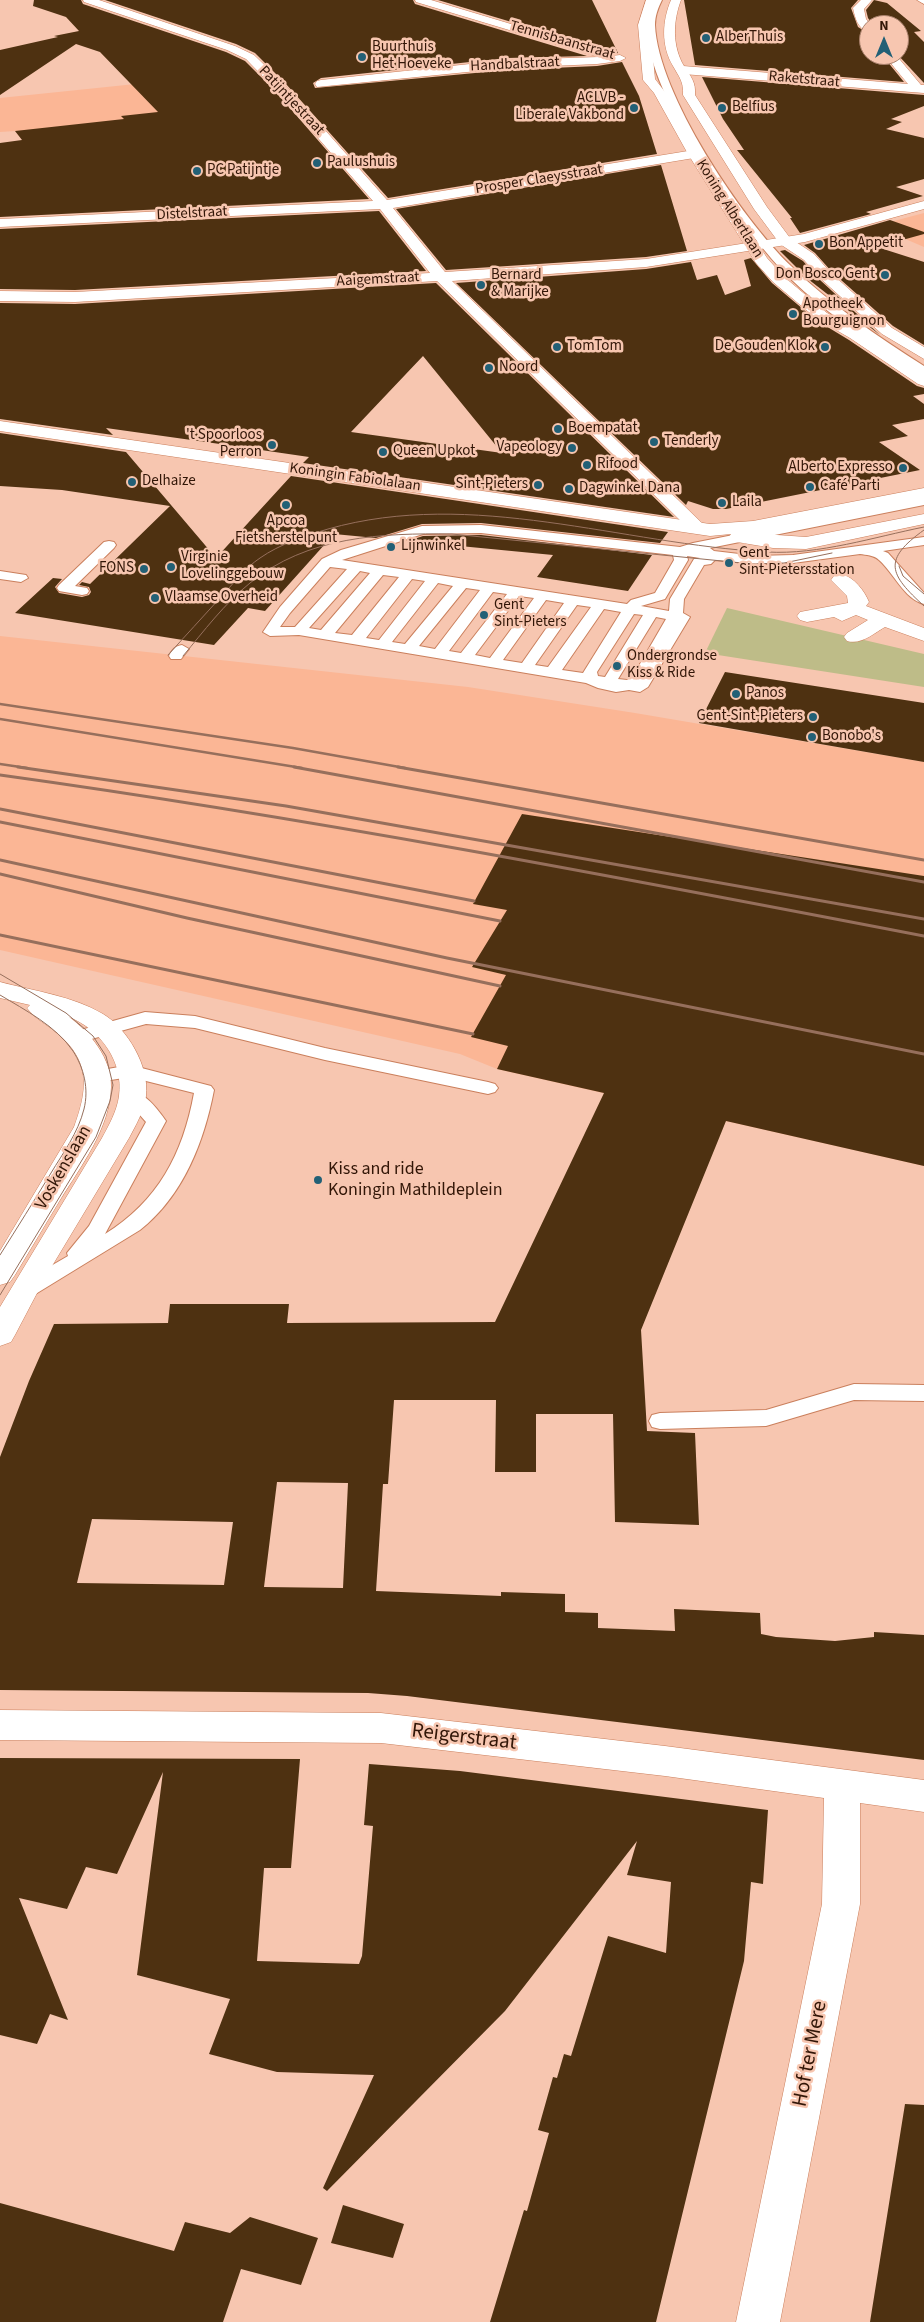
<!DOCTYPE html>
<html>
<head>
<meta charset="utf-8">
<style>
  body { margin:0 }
  #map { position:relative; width:924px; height:2322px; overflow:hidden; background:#f7c6b0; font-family:"Source Sans 3",sans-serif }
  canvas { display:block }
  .north { position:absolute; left:859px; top:15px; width:50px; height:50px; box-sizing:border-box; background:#f7c6b0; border:1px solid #a8806c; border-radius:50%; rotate:0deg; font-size:14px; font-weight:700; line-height:20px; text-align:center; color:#321607 }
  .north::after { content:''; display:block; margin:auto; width:18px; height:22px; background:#226076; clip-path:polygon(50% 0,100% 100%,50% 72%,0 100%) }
</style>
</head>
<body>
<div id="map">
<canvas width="924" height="2322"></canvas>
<div class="north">N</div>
</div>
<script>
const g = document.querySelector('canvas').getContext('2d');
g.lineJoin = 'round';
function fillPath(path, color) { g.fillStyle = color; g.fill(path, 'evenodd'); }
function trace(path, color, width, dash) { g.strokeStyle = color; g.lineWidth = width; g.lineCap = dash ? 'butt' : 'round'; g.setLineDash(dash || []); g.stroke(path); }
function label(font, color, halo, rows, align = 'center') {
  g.font = font + ' "Source Sans 3",sans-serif'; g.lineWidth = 5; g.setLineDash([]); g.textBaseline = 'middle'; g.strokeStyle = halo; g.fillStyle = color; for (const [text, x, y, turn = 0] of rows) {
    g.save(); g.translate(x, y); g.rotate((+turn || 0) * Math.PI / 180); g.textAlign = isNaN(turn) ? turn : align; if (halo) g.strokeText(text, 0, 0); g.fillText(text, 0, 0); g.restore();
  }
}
fillPath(new Path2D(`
  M242 73 281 113 22 139 15 131 0 132V98Z
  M924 213V247L875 226Z
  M0 636 468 687 635 713 924 762V1166L497 1069 460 1054 0 950Z`), '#fbb695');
fillPath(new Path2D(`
  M727 608 924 654V687L705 653Z`), '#bebc88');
fillPath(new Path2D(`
  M34 0H81L83 4 226 52 245 61 276 92 369 199 0 217V143L22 140 15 131 124 119 121 116 158 112 100 52 76 44 0 95V50L58 37 54 36 79 31 66 17 33 6Z
  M105 0H413L415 4 587 56 507 58 321 78 313 83 315 88 507 70 597 66 622 62 639 96 657 154 388 198 286 84 255 53 236 44Z
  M438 0H592L618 53 608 55 605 50Z
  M684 0H858L851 8 858 27 869 34V55H882L904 82 695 65Z
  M874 0 887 3 921 31 914 32 924 42V83L898 55 899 25H873L868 18 866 10Z
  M702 77 924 95V106L891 119 902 122 886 129 924 138V179L896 187 923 196 866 212 871 214 800 233 790 218H792L737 150H744L723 119Z
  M661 165 687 251 646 257 446 270 396 209Z
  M379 211 426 271 75 290 0 289V229Z
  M890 220 924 232V234L877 247 924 262V345L893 326 832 272 815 253 804 245Z
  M785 250 803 261 820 280 880 335 808 279 780 251Z
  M751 258 772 283 816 320 849 340 917 386 924 388V394L913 396 924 404V419L892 425 908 436 879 442 920 470 726 509H713L688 501 686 505 456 283 646 269 691 262 697 280 717 275 725 295 751 286 744 260Z
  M436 283 674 517 303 463 309 457 227 445 106 428 113 435 0 419V303L75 304ZM423 356 502 453 351 432Z
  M0 433 126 452 216 558 291 476 668 532 660 543 481 523 422 524 376 538 334 534 265 611 248 608 214 645 15 613 53 578 62 579 55 587 59 593 82 597 89 595 91 592 89 587 79 585 82 582 90 584 170 506 62 490 0 486Z
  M481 535 652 555 628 591 537 577 553 555 408 541 423 536Z
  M725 672 924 703V762L699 723Z
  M522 814 924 876V1166L726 1121 641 1330 647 1431 695 1433 699 1525 615 1522 613 1414H536V1472H495L496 1400H394L388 1484H383L376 1591 501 1596V1592L565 1594V1612L598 1613V1628L675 1631 674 1609 760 1613 761 1634 776 1637 835 1641 874 1637V1632L924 1635V1760L407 1696 368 1693 0 1690V1457L29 1381 54 1324 168 1323 170 1304H289L287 1323 495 1322 604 1093 497 1069 508 1046 471 1037 506 975 472 967 507 910 473 904ZM277 1482 348 1483 343 1588 264 1587ZM92 1519 233 1522 224 1585 77 1583Z
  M0 1758 300 1759 291 1868H264L257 1961 359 1964 362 1956 373 1826 364 1825 369 1764 460 1771 768 1810 763 1884 751 1882 744 1961 656 2322H490L524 2210 527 2211 549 2133 538 2130 553 2077 557 2078 564 2054 571 2056 608 1936 666 1953 671 1882 627 1875 637 1841 505 2011 327 2191 323 2188 374 2075 277 2072 209 2054 230 1999 137 1975 163 1772 117 1874 86 1867 67 1909 19 1898 68 2020 50 2014 37 2044 0 2035Z
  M905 2104 924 2105V2322H870Z
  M0 2203 174 2251 185 2222 230 2233 250 2217 318 2238 301 2285 241 2269 223 2322H0Z
  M343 2205 404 2224 393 2258 331 2243Z`), '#4e3111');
const service = new Path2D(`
  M654 0H662C658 8 655 16 655 25 658 94 741 218 791 266 831 305 877 336 924 366V375C910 371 894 357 882 349 846 325 810 300 781 269 737 222 642 86 647 22 648 14 651 7 654 0Z
  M924 497V505L710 548 714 551 756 556 793 555 924 537V545L883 551 888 553 924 593V604C904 599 894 573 879 560 874 555 866 555 860 554L793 563 756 564 715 560 711 564 704 565 684 599 683 613 690 617 648 687 640 692 629 690 616 692 598 688 586 683 299 635 270 636 263 632 280 607 322 559 341 550 422 526 481 525 680 547 693 543ZM481 533 673 555 674 560 655 593 631 600 627 604 342 560 423 534ZM687 556 700 558 694 559 670 599 669 611 641 606 665 599 688 560ZM330 567 347 569 295 627H280L290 613ZM360 571 370 573 321 630 309 628ZM383 575 399 577 352 635 335 633ZM412 579 425 581 379 640 366 638ZM438 583 453 586 405 644 392 642ZM466 588 480 590 435 649 419 646ZM493 592 507 594 461 653 449 651ZM519 596 534 598 490 658 475 655ZM546 600 564 603 522 663 503 660ZM577 605 591 607 548 667 535 665ZM604 609 621 612 583 673 562 670ZM634 614 643 615 605 677 598 676 597 672ZM656 617 666 619 633 676 627 680 618 679Z
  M109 541 114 542 116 545 114 548 75 586 87 588 89 591 87 594 82 595 59 591 57 588 59 585 104 542Z
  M0 571 26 575 28 578 21 582 0 579Z
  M182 645 189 649 181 659H171L169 656C172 650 175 646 182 645Z
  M145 1012 195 1016 325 1048 488 1082 495 1084 498 1088 495 1092 488 1094 325 1060 195 1028 146 1024 77 1043 70 1041 68 1037 70 1033Z
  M130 1065 211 1086 214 1090C204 1142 183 1196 140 1230L29 1298 21 1300 13 1298 10 1293 13 1288 68 1256 67 1253 89 1226 146 1122 123 1096 126 1092C142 1088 157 1108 166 1121L105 1234C158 1201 183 1154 194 1093L130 1077 98 1082 91 1080 88 1076 91 1072Z
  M854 1384 924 1385V1401L854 1400 766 1426 660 1429 652 1427 649 1421 652 1415 660 1413 766 1410Z`);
const minor = new Path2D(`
  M83 0H99L235 46 254 55 285 85 387 200 694 150 700 154 694 158 393 208 445 272 646 259 804 234 924 201V209L805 242 646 267 452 281 707 528 704 532H692L437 281 75 302 0 301V291L75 292 430 273 380 209 0 227V219L373 201 277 91 246 59 227 50 84 2Z
  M415 0H431L604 52 606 54 603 57 620 55 626 58 620 61 597 64 507 68 317 87 315 84 317 81 321 80 507 60 599 57 416 2Z
  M861 0H872L864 9 866 19 871 25H869V32C858 29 855 18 853 8Z
  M917 0H924V4Z
  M884 55H896L921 85H924V93L683 74 677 70 683 66 908 84Z
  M841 574C854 577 864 590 869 602L866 606 924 628V641L885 627C873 634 861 645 847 641L844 637 847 633 868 620 856 615 842 621 834 617 807 622 800 620 797 616 800 612 848 603 847 596 831 580 834 576Z
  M0 1710 381 1713 665 1746 924 1780V1812L860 1803V1904L780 2322H736L822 1904 824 1798 665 1776 381 1743 0 1740Z`);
const tertiary = new Path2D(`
  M646 0H656L650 25 655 79 665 92 700 154 767 258 783 276 827 313 862 332 924 374V386L918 384 850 338 817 319 773 282 756 263 688 154 654 93 643 80 638 25Z
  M671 0H681C673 21 672 46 684 66 691 77 696 82 695 95L767 207 790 238 814 254 831 273 892 328 924 347V359L882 334 821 279 804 260 780 244 754 209 683 95C684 82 679 77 673 66 661 46 662 21 671 0Z
  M0 421 710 524 753 521 924 488V498L748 533 806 537 924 514V524L806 549 773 548 731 541 729 537 731 534 710 536 0 431Z
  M0 982C34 991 73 996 103 1014 127 1028 150 1067 146 1096 144 1111 136 1125 129 1138L46 1276 15 1335 11 1342 0 1346V1307L102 1138C109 1125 117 1111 119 1096 124 1062 100 1029 69 1017 90 1032 112 1059 111 1087 110 1128 81 1166 60 1200 45 1225 30 1250 15 1275L10 1282 0 1285V1251L74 1127C88 1089 91 1061 57 1033 47 1024 35 1019 27 1008L30 1005 0 998Z`);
trace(service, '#ca7f5c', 2);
trace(minor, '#ca7f5c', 1);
trace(tertiary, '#ca7f5c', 1);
fillPath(service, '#fff');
fillPath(minor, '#fff');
fillPath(tertiary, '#fff');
trace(new Path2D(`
  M924 530C882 560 889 574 924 606
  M899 566 903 576 924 594
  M168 655C185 636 203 617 220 598 233 584 245 568 260 558 280 544 305 536 328 529 473 488 621 544 767 552 819 555 874 537 924 527
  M183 656C204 631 224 604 250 583 307 536 382 533 452 534L752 564 784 563 832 553
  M0 974 66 1013 93 1036 106 1056 113 1085 110 1101 96 1137 0 1295
  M0 995C25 1010 56 1026 73 1051 84 1068 89 1089 84 1109 78 1133 63 1153 51 1173 34 1201 17 1228 0 1255`), '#966f5c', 1);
trace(new Path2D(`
  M0 704 293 748 405 768
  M0 719 302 768
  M0 764 27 768`), '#966f5c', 2.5);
trace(new Path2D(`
  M18 767 286 806 924 919
  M294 767 924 882
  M398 767 924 860
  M0 775C310 818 617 877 924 936
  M0 809 474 901
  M0 822 500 921
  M0 860 447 958 924 1054
  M0 874 187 918 500 986
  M0 935 473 1034`), '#966f5c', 3);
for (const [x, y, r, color] of [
  [706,38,5,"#226076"],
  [362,57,5,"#226076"],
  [634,108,5,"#226076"],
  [722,108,5,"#226076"],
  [317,163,5,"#226076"],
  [197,171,5,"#226076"],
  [819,244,5,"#226076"],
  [885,275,5,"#226076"],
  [481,285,5,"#226076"],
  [793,314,5,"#226076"],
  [557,347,5,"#226076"],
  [825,347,5,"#226076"],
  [489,368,5,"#226076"],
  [558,429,5,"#226076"],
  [654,442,5,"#226076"],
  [272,445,5,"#226076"],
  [572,448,5,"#226076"],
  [383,452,5,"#226076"],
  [587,465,5,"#226076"],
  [903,468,5,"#226076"],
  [132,482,5,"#226076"],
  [538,485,5,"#226076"],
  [810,487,5,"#226076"],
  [569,489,5,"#226076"],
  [722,503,5,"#226076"],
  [286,505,5,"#226076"],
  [391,547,5,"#226076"],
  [729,563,5,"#226076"],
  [171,567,5,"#226076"],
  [144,569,5,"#226076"],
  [155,598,5,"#226076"],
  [484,615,5,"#226076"],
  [617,666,5,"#226076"],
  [736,694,5,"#226076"],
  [813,717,5,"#226076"],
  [812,737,5,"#226076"],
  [318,1180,5,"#226076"]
]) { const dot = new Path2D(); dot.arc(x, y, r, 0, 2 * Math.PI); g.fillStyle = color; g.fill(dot); trace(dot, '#f7c6b0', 2); }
label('15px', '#321607', '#f7c6b0', [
  ["AlberThuis",716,38],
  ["Buurthuis",372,48],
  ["Het Hoeveke",372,65],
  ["ACLVB -",624,99,"right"],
  ["Liberale Vakbond",624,116,"right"],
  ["Belfius",732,108],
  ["Paulushuis",327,163],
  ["PC Patijntje",207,171],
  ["Bon Appetit",829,244],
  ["Don Bosco Gent",875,275,"right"],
  ["Bernard",491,276],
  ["& Marijke",491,293],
  ["Apotheek",803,305],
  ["Bourguignon",803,322],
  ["TomTom",567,347],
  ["De Gouden Klok",815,347,"right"],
  ["Noord",499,368],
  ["Boempatat",568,429],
  ["'t Spoorloos",262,436,"right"],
  ["Perron",262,453,"right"],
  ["Tenderly",664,442],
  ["Vapeology",562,448,"right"],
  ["Queen Upkot",393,452],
  ["Rifood",597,465],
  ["Alberto Expresso",893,468,"right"],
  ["Delhaize",142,482],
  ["Sint-Pieters",528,485,"right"],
  ["Café Parti",820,487],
  ["Dagwinkel Dana",579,489],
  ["Laila",732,503],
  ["Apcoa",286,522,"center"],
  ["Fietsherstelpunt",286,539,"center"],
  ["Lijnwinkel",401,547],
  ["Gent",739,554],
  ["Sint-Pietersstation",739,571],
  ["Virginie",181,558],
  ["Lovelinggebouw",181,575],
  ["FONS",134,569,"right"],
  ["Vlaamse Overheid",165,598],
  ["Gent",494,606],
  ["Sint-Pieters",494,623],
  ["Ondergrondse",627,657],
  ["Kiss & Ride",627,674],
  ["Panos",746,694],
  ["Gent-Sint-Pieters",803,717,"right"],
  ["Bonobo's",822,737]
], 'left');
label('15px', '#321607', '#f7c6b0', [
  ["Tennisbaanstraat",562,41,16],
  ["Handbalstraat",515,65,-3],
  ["Raketstraat",804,80,5],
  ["Patijntjestraat",291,101,47],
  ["Prosper Claeysstraat",539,180,-9],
  ["Koning Albertlaan",729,209,58],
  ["Distelstraat",192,214,-3],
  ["Aaigemstraat",378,280,-3],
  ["Koningin Fabiolalaan",355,478,8]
]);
label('18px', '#321607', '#f7c6b0', [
  ["Voskenslaan",64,1168,-60]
]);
label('18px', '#321607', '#f7c6b0', [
  ["Kiss and ride",328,1170],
  ["Koningin Mathildeplein",328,1191]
], 'left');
label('21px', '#321607', '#f7c6b0', [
  ["Reigerstraat",464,1738,7],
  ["Hof ter Mere",811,2054,-79]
]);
</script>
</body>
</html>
